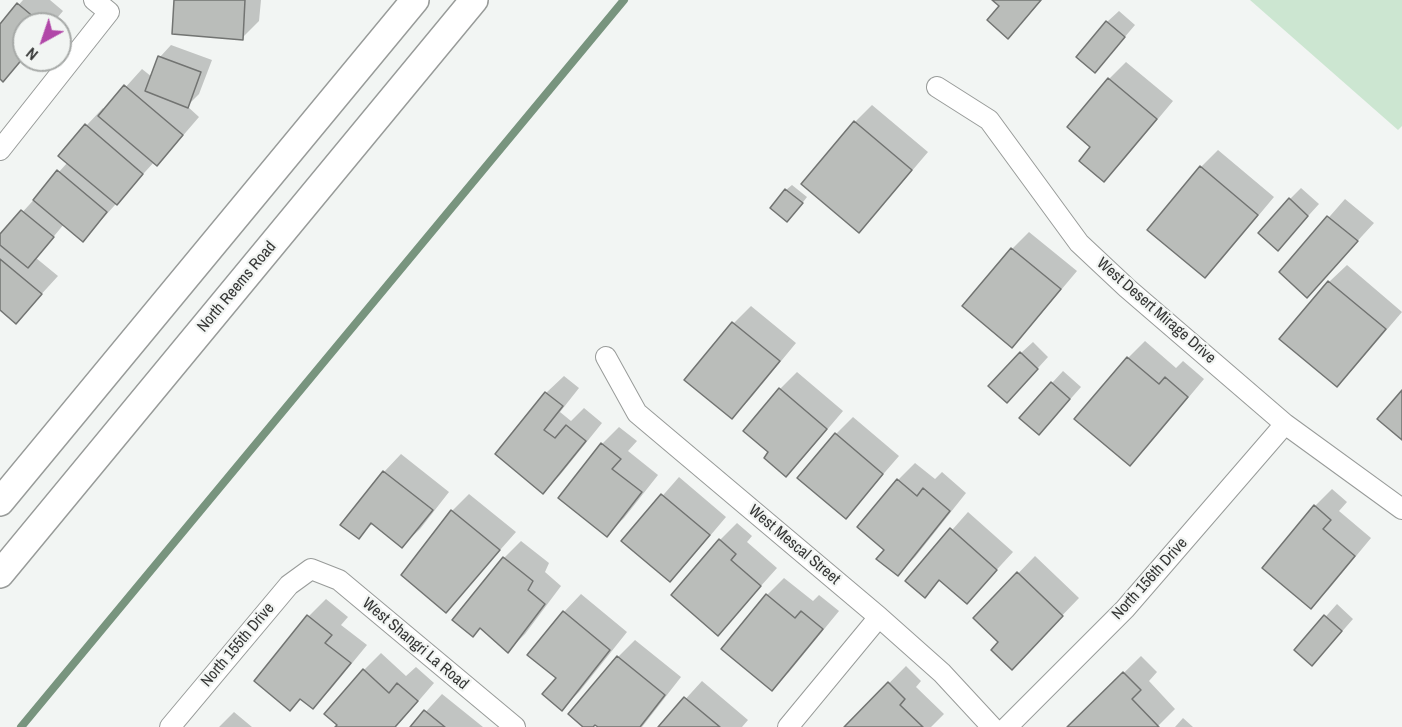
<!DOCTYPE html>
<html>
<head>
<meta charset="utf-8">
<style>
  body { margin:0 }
  #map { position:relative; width:1402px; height:727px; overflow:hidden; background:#f2f5f3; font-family:"Archivo Narrow",sans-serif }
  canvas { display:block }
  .north { position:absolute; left:12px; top:12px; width:60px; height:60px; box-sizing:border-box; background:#f2f5f3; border:2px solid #a6a9a7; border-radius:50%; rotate:220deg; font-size:16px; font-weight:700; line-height:24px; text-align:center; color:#353635 }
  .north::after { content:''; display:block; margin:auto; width:21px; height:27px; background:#b147a8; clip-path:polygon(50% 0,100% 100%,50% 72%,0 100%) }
</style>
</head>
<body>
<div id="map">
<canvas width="1402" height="727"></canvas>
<div class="north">N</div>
</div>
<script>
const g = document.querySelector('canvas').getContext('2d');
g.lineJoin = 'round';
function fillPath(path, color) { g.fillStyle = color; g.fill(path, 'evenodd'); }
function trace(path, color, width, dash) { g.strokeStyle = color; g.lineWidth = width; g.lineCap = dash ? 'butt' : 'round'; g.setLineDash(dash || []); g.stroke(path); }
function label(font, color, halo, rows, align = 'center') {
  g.font = font + ' "Archivo Narrow",sans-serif'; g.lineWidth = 4.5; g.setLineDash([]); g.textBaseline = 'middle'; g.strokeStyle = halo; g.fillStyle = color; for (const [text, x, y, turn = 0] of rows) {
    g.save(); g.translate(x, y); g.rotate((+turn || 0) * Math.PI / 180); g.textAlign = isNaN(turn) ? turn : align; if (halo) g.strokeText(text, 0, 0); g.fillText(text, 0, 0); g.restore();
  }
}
fillPath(new Path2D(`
  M1250 0H1402V126L1398 130Z`), '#cce6d1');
fillPath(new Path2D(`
  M23 0H50L63 11 52 24H24V58L3 80 0 77V26Z
  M176 0H261L259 21 242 38Z
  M994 0H1042L1008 37 1001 6Z
  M1119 11 1135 25 1106 59 1107 22Z
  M171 45 212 60 199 94 187 106 199 117 174 146 157 164 155 161 94 228 64 224 36 258 58 276 16 322 0 308V237L68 162 86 126 103 108 105 110 142 69 152 77 160 57Z
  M1126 62 1173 101 1121 163 1104 180 1092 147 1109 79Z
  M872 105 928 152 876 213 858 231 855 122Z
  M1218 150 1274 197 1222 259 1205 276 1201 167Z
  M792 185 807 197 793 215 786 190Z
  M1301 188 1319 204 1289 237 1290 199Z
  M1345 199 1374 223 1307 296 1281 272Z
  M1029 232 1077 271 1029 328 1012 346 964 306 1012 249Z
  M1347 265 1402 312 1354 368 1337 385 1282 339 1329 282Z
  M751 306 796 343 749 400 732 417 687 380 734 323Z
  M1145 341 1176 368 1183 361 1204 379 1147 447 1130 464 1128 358Z
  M1033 342 1048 357 1018 390 1021 353Z
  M1063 371 1081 387 1051 421 1052 383Z
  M797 372 843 411 803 458 786 475 770 452 780 389Z
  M564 376 579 388 560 412 571 421 584 408 602 423 560 475 543 492 497 454 546 393Z
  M853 417 899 456 846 517 836 434Z
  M619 427 637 441 628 451 658 475 624 518 607 535 602 444Z
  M401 454 449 492 420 529 402 546 373 523 358 537 343 524 384 472Z
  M915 463 935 479 942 472 966 493 915 557 898 574 886 550 898 480Z
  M679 477 726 517 687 563 670 580 623 541Z
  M1332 489 1347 502 1339 511 1371 538 1328 590 1311 607 1315 506Z
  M469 494 516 532 446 611 452 511Z
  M968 512 1013 552 967 602 941 579 925 596 907 581Z
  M737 523 752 536 747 542 777 568 718 634 720 540Z
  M521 541 549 563 545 572 561 586 525 634 508 651 504 558Z
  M1035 556 1079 598 1029 650 1000 642 975 618Z
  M784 578 813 601 819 595 839 611 789 672 772 689 767 595Z
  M581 594 627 632 579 692 562 709 558 678 529 655 564 612Z
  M326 599 348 617 341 625 367 645 330 690 313 707 301 698 256 681 309 616Z
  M1337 604 1353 619 1324 652 1296 650Z
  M635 640 681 677 642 727H600L595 723 591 727H585L618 657Z
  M381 653 406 676 416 667 434 683 396 727H337L364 670Z
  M1141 656 1157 672 1149 681 1175 709 1157 727H1069Z
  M906 666 921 681 916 687 944 714 931 727H846Z
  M702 681 748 720 742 727H660Z
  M442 694 483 727H412Z
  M234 712 252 727H219Z
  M1183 718 1193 727H1175Z`), '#0003');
trace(new Path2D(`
  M21 727 624 0`), '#78947e', 8);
const building = new Path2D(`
  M174 0H245L243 40 172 34Z
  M992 0H1041L1008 39 987 20 999 6Z
  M17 3 42 24H24V57L3 82 0 79V24Z
  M1106 21 1125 37 1095 73 1076 57Z
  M158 56 201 72 188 108 145 91Z
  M1108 78 1157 119 1104 182 1079 161 1090 147 1067 127Z
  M124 85 183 135 157 166 98 116Z
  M854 121 912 170 859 233 801 184Z
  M85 124 143 174 117 205 58 156Z
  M1200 166 1258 215 1205 278 1147 230Z
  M57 170 107 212 83 242 33 200Z
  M785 189 803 203 787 222 770 208Z
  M1289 198 1308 216 1278 251 1258 233Z
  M21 210 54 237 28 268 0 245V234Z
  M1327 216 1358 241 1307 298 1279 272Z
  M1011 248 1061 289 1012 348 962 306Z
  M0 259 42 294 16 324 0 310Z
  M1328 281 1386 329 1337 387 1279 339Z
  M732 322 780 361 732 419 684 380Z
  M1020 352 1038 369 1007 403 988 386Z
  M1127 357 1159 384 1165 377 1188 397 1130 466 1074 419Z
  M1051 382 1070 399 1039 435 1019 418Z
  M779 388 827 429 786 477 764 458 768 452 743 431Z
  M1402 390V440L1377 419Z
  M545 392 563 406 544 430 555 438 566 425 586 441 543 494 495 454Z
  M835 433 883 474 846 519 797 478Z
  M601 443 621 459 612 469 642 492 607 537 558 498Z
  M383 471 433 510 402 548 371 523 359 539 340 525Z
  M897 479 917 496 923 488 950 511 898 576 876 559 884 550 857 527Z
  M661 494 710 535 670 582 621 541Z
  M1314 505 1331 520 1323 529 1355 556 1311 609 1262 568Z
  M451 510 500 550 446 613 401 575Z
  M950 528 997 570 967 604 939 580 925 598 905 581Z
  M719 539 736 554 731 560 761 586 718 636 671 595Z
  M503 557 533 581 528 590 545 604 508 653 480 628 473 637 452 620Z
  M1017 572 1063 616 1012 670 991 650 998 642 973 618Z
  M766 594 795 618 801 611 823 629 772 691 721 649Z
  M563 611 610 650 562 711 542 694 556 678 527 655Z
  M307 615 332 635 325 643 351 663 313 709 300 699 290 711 254 681Z
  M1324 615 1342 631 1312 666 1294 650Z
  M617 656 665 695 640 727H598L595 725 593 727H583L568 714Z
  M363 669 389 693 397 683 418 701 395 727H335L337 725 324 714Z
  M1123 672 1141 690 1132 699 1159 727H1067Z
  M888 682 905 699 900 705 923 727H844Z
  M684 697 720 727H658Z
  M424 710 445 727H410Z`);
fillPath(building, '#babdba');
trace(building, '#727472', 1.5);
const minor = new Path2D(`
  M937 87 989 120 1079 243 1127 288 1285 424 1402 509
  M0 150 109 12 94 0
  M606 357 637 413 879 617 942 673 992 727
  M170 727 289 585 311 569 339 580 515 727
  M788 727 879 617
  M1007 727 1125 609 1285 424`);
const secondary = new Path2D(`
  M0 502 415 0
  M0 574 474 0`);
trace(minor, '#989b99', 22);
trace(secondary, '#989b99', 30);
trace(minor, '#fff', 20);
trace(secondary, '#fff', 27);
label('16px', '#353635', '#f2f5f3', [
  ["North Reems Road",237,287,-50],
  ["West Desert Mirage Drive",1156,311,41],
  ["West Mescal Street",794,545,40],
  ["North 156th Drive",1150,579,-48],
  ["West Shangri La Road",415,644,40],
  ["North 155th Drive",238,645,-50]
]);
</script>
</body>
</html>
